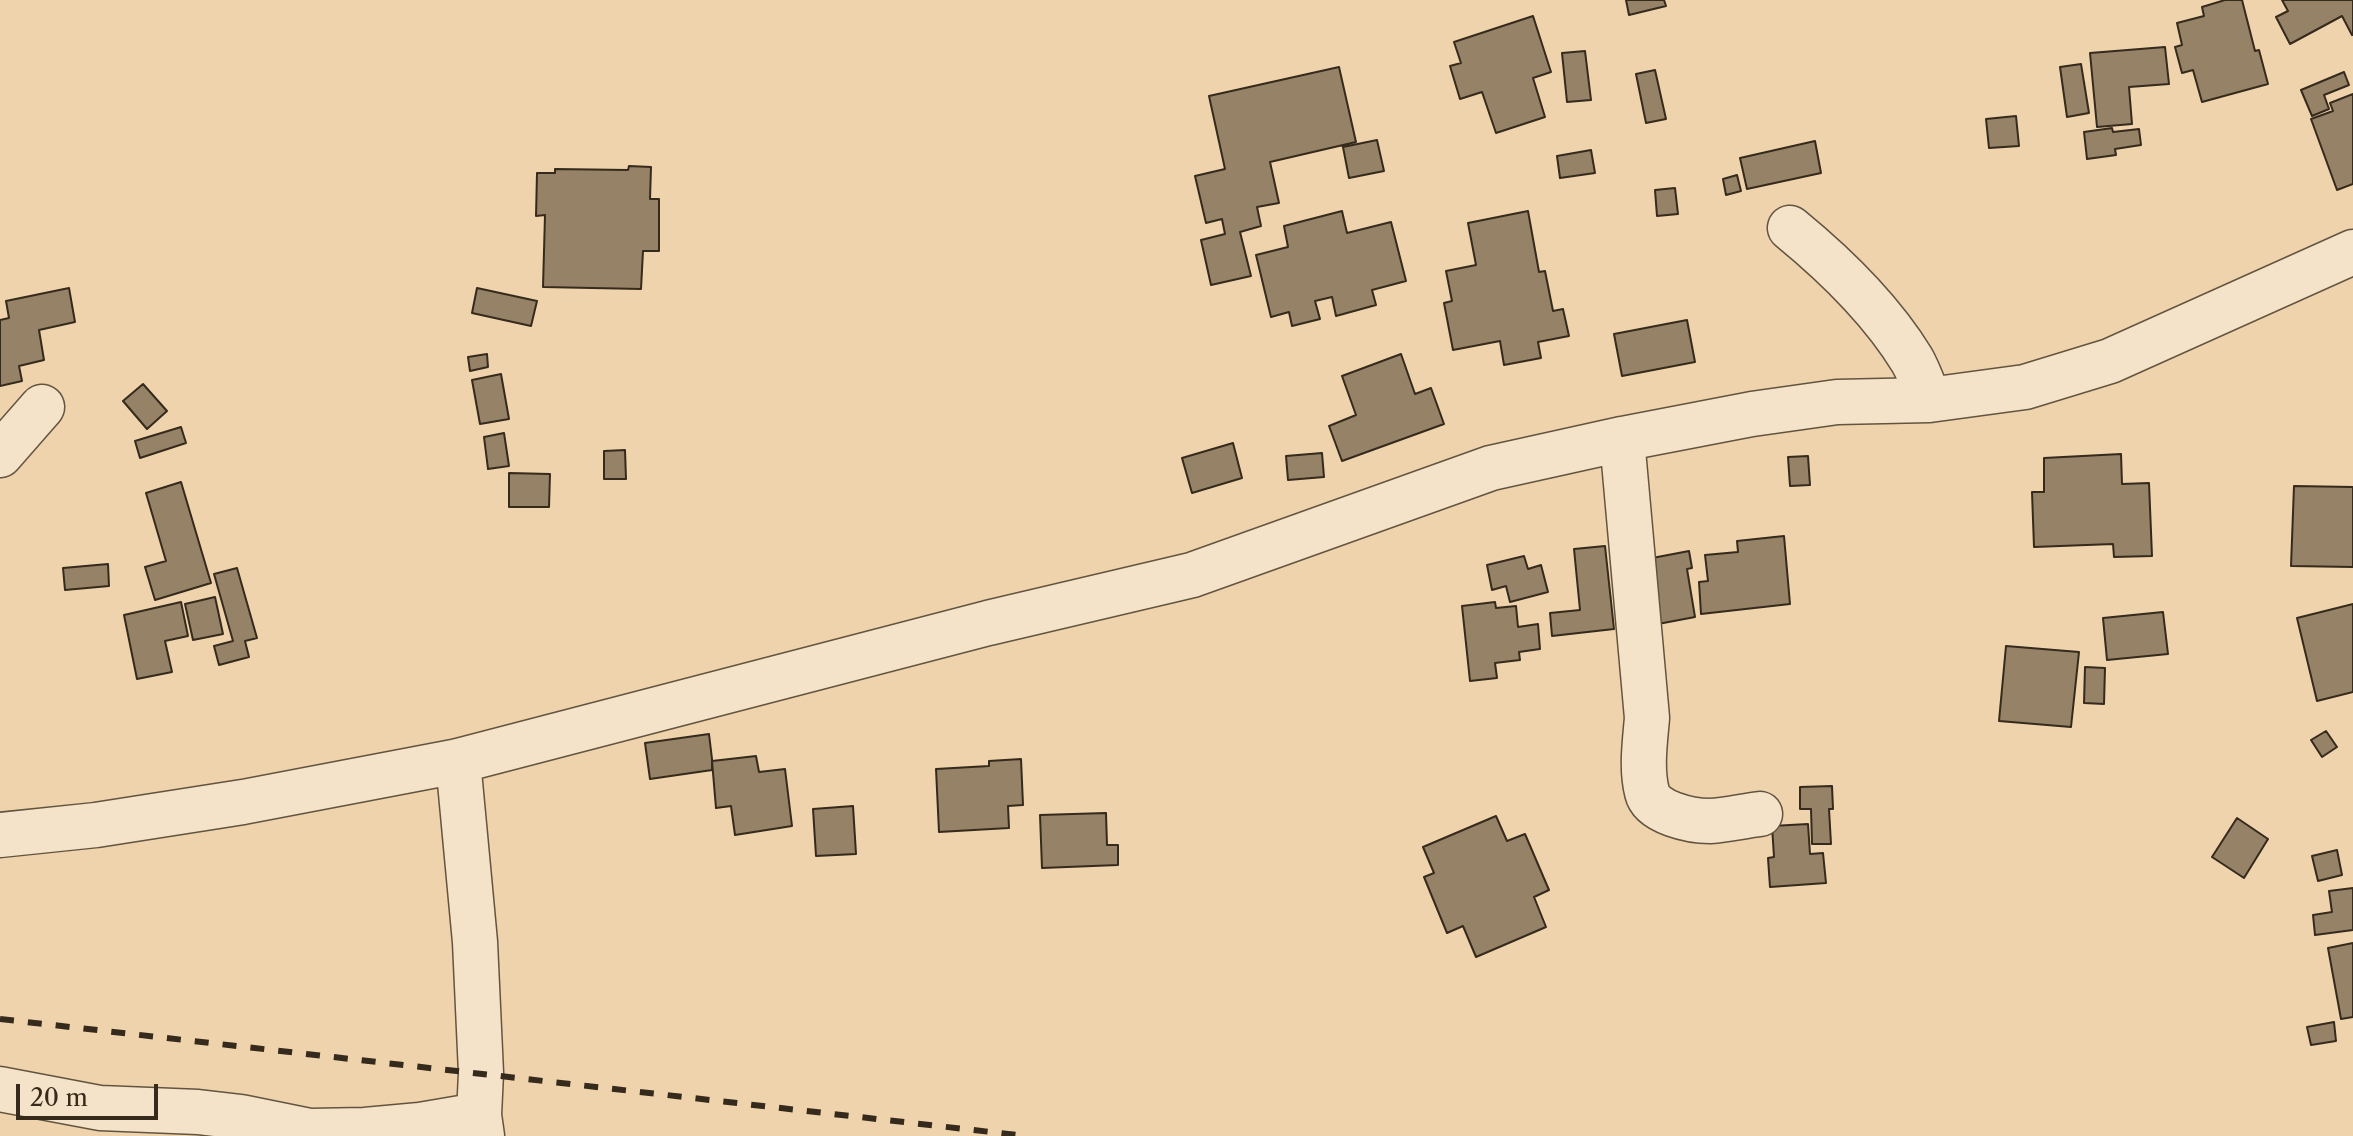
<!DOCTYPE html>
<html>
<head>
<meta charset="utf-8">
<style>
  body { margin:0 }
  #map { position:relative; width:2353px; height:1136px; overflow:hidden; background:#eed3ac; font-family:"Libre Caslon Text",serif }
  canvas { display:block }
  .scale { position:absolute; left:16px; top:1084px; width:142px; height:36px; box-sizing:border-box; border:4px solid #352a1c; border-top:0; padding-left:10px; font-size:24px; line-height:28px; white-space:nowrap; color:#352a1c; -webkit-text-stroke:6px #f4e2c9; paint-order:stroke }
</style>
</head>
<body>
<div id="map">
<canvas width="2353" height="1136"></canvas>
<div class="scale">20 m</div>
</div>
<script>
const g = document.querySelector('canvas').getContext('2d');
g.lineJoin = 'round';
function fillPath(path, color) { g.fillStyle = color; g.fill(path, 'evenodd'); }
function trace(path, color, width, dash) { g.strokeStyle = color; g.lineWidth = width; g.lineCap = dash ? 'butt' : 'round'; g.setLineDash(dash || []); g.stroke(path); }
const building = new Path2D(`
  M1626 0H1664L1666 6 1629 15Z
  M2225 0H2242L2255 51 2259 50 2268 84 2202 102 2193 70 2182 73 2175 47 2182 45 2177 23 2204 16 2202 7Z
  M2282 0H2353V35H2352L2342 16 2290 44 2276 17 2288 11Z
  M1533 16 1551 72 1533 78 1545 117 1496 133 1482 92 1460 99 1450 66 1461 63 1454 42Z
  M2165 47 2169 84 2129 87 2132 124 2097 127 2090 53Z
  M1585 51 1591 100 1567 102 1562 53Z
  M2081 64 2089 113 2067 117 2060 67Z
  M1339 67 1356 142 1270 162 1279 203 1257 207 1261 226 1240 232 1251 276 1211 285 1201 240 1225 234 1222 219 1206 223 1195 176 1225 169 1209 96Z
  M1655 70 1666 119 1646 123 1636 74Z
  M2344 72 2349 85 2324 95 2329 109 2312 116 2301 90Z
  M2353 94V184L2337 190 2311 119 2333 111 2330 103Z
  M2016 116 2019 146 1989 148 1986 119Z
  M2112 128 2113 132 2139 129 2141 145 2115 149 2116 155 2087 159 2084 132Z
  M1377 140 1384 171 1349 178 1343 147Z
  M1815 141 1821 173 1747 189 1740 158Z
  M1591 150 1595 173 1560 178 1557 156Z
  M629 166 651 167 650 199H659V251H643L641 289 543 287 545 215 536 216 537 173H555V169L628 170Z
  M1737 175 1741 191 1726 195 1723 179Z
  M1675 188 1678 214 1657 216 1655 190Z
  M1342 211 1347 233 1391 222 1406 281 1372 290 1376 305 1336 316 1332 297 1315 301 1320 319 1292 326 1289 312 1271 317 1256 255 1288 247 1284 226Z
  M1528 211 1539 272 1545 271 1553 311 1563 309 1569 336 1538 342 1541 358 1504 365 1500 341 1453 350 1444 303 1452 301 1446 271 1476 265 1468 223Z
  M69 288 75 322 39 330 44 360 19 366 22 381 0 386V320L9 318 6 301Z
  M477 288 537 301 531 326 472 313Z
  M1687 320 1695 362 1622 376 1614 334Z
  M487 354 488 367 470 371 468 357Z
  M1401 354 1415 394 1431 388 1444 424 1342 461 1329 426 1356 415 1342 376Z
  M501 374 509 419 480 424 472 380Z
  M143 384 167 411 147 429 123 401Z
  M181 427 186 443 140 458 135 441Z
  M504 433 509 466 488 469 484 437Z
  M1233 443 1242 478 1192 493 1182 458Z
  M625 450 626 479H604V451Z
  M1322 453 1324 477 1288 480 1286 456Z
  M2121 454 2122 484 2149 483 2152 556 2114 557 2113 544 2034 547 2032 492H2044V458Z
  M1808 456 1810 485 1790 486 1788 457Z
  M509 473 550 474 549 507H509Z
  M181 482 211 583 155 600 145 567 166 561 146 493Z
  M2294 486 2353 487V567L2291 566Z
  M1784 536 1790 604 1701 614 1699 582 1708 581 1705 555 1738 552 1737 541Z
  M1605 546 1614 629 1552 636 1550 613 1580 610 1574 549Z
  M1689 551 1692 568 1687 569 1695 617 1658 624 1647 559Z
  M1524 556 1528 569 1541 565 1548 592 1510 602 1506 586 1492 590 1487 565Z
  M108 564 109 586 65 590 63 568Z
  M237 568 257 638 245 641 249 657 219 665 214 646 233 641 214 574Z
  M215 597 223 634 193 640 185 604Z
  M181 602 188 636 165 641 172 672 137 679 124 615Z
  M1495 602 1496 608 1516 606 1518 627 1538 624 1540 649 1519 652 1520 660 1495 663 1497 678 1470 681 1462 606Z
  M2353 604V692L2317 701 2297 618Z
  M2163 612 2168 654 2107 660 2103 618Z
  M2006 646 2079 652 2071 727 1999 721Z
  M2085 667 2105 668 2104 704 2084 703Z
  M2326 731 2337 747 2322 757 2311 740Z
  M709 734 712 759V770L650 779 645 743Z
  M756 756 759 772 785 769 792 826 735 835 731 806 716 808 712 761Z
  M1021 759 1023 805 1008 806 1009 828 939 832 936 769 989 766V761Z
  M1832 786 1833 809H1829L1831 844H1812L1811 809H1800V787Z
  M853 806 856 854 816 856 813 809Z
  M1106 813 1107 845H1118V865L1042 868 1040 815Z
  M1496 816 1507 841 1525 834 1549 890 1534 897 1546 927 1476 957 1463 926 1447 933 1424 877 1434 873 1423 847Z
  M2237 818 2268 839 2244 878 2212 857Z
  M1808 824 1810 854 1823 853 1826 883 1770 887 1768 858 1774 857 1772 826Z
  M2337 850 2342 875 2318 881 2312 856Z
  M2353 888V930L2315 935 2313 915 2332 912 2329 891Z
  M2353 943V1017L2341 1019 2328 948Z
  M2334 1022 2336 1041 2311 1045 2307 1027Z`);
fillPath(building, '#958267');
trace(building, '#352a1c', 2);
const minor = new Path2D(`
  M1790 228C1834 264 1882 311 1912 360 1919 372 1924 387 1929 400
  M1622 439 1647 718C1645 741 1641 769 1647 792 1652 813 1691 821 1710 821 1727 820 1743 816 1760 814
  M0 455 42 407
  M458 761 475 942 481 1073 479 1115 482 1136
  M0 835 96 825 243 802 458 761 988 623 1192 575 1491 468 1622 439 1752 414 1837 402 1929 400 2025 387 2110 361 2353 252
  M0 1089 100 1108 198 1112 241 1117 310 1131 365 1130 420 1125 479 1115`);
trace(minor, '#635440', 47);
trace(minor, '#f4e2c9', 44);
trace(new Path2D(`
  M0 1019 1026 1136`), '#352a1c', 6, [14, 14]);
</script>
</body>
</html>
